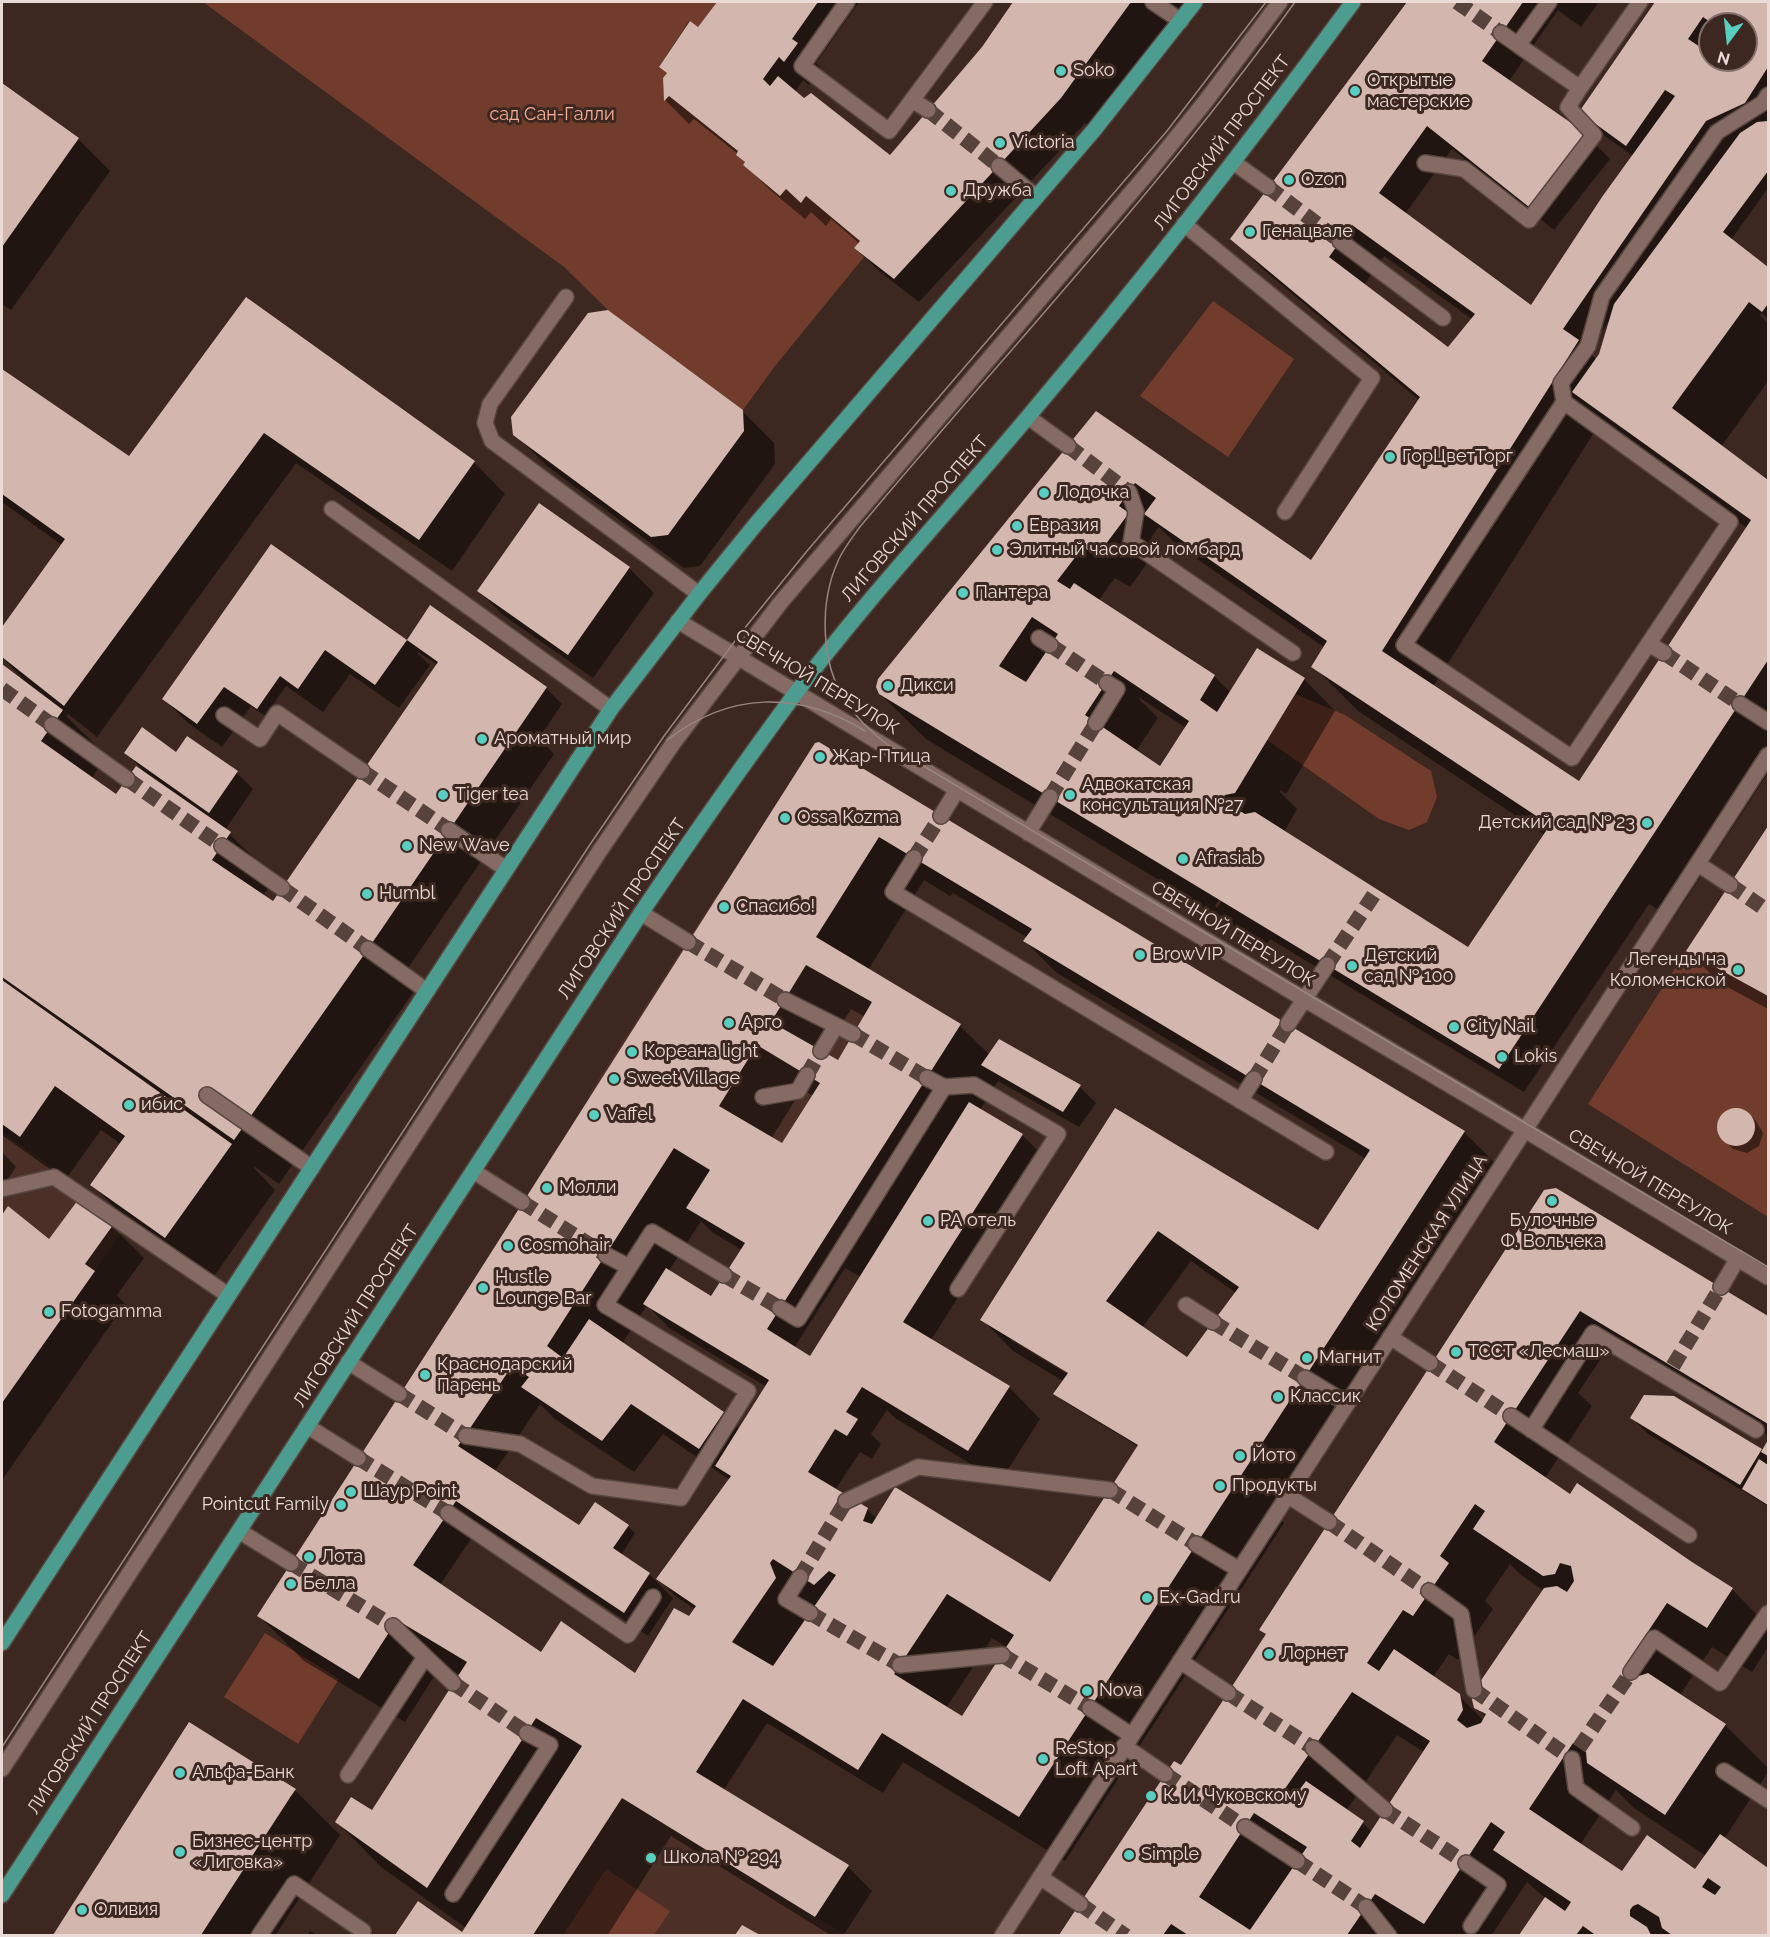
<!DOCTYPE html>
<html>
<head>
<meta charset="utf-8">
<style>
  body { margin:0 }
  #map { position:relative; width:1770px; height:1937px; overflow:hidden; background:#3d2821; font-family:Raleway,sans-serif }
  canvas { display:block }
  .frame { position:absolute; inset:0; border:3px solid #eadbd6; pointer-events:none }
  .north { position:absolute; left:1698px; top:12px; width:60px; height:60px; box-sizing:border-box; background:#3d2821; border:2px solid #827069; border-radius:50%; rotate:195deg; font-size:16px; font-weight:700; line-height:24px; text-align:center; color:#eadbd6 }
  .north::after { content:''; display:block; margin:auto; width:21px; height:27px; background:#58cec1; clip-path:polygon(50% 0,100% 100%,50% 72%,0 100%) }
</style>
</head>
<body>
<div id="map">
<canvas width="1770" height="1937"></canvas>
<div class="frame"></div>
<div class="north">N</div>
</div>
<script>
const g = document.querySelector('canvas').getContext('2d');
g.lineJoin = 'round';
function fillPath(path, color) { g.fillStyle = color; g.fill(path, 'evenodd'); }
function trace(path, color, width, dash) { g.strokeStyle = color; g.lineWidth = width; g.lineCap = dash ? 'butt' : 'round'; g.setLineDash(dash || []); g.stroke(path); }
function label(font, color, halo, rows, align = 'center') {
  g.font = font + ' Raleway,sans-serif'; g.lineWidth = 6; g.setLineDash([]); g.textBaseline = 'middle'; g.strokeStyle = halo; g.fillStyle = color; for (const [text, x, y, turn = 0] of rows) {
    g.save(); g.translate(x, y); g.rotate((+turn || 0) * Math.PI / 180); g.textAlign = isNaN(turn) ? turn : align; if (halo) g.strokeText(text, 0, 0); g.fillText(text, 0, 0); g.restore();
  }
}
fillPath(new Path2D(`
  M725 882 886 979 838 1060 820 1083 750 1194 588 1096Z
  M2 1132 130 1221 2 1403Z
  M622 1798 815 1917 848 1935 533 1936Z`), '#4c2f27');
fillPath(new Path2D(`
  M203 2H717L698 27 689 21 659 67 667 73 663 78 664 100 669 96 738 151 736 155 745 162 743 165 780 195 786 189 801 202 806 196 860 241 854 248 864 257 775 366 743 410 608 310 564 267Z
  M1213 301 1294 359 1228 457 1140 396Z
  M1295 694 1345 715 1431 771 1437 797 1427 822 1409 830 1379 819 1267 740Z
  M1686 951 1768 996V1217L1588 1104Z
  M265 1633 339 1679 298 1744 224 1697Z
  M606 1869 670 1911 654 1935H563Z`), '#723c2c');
fillPath(new Path2D(`
  M719 2H859L816 63 821 68 809 85 803 80 795 92 890 157 984 47 1015 2H1186L1094 128 1085 123 919 302 880 272 856 248 860 244 831 219 826 226 811 212 805 219 769 189 745 165 746 163 738 154 694 119 689 124 666 101 665 78Z
  M1409 2H1599L1581 27 1558 10 1509 81 1586 135 1610 159 1554 230 1452 149 1405 214 1531 307 1633 156 1605 136 1581 112 1657 2H1768V188L1731 240 1768 269V319L1761 313 1760 315 1768 324V381L1721 447 1768 481V773L1673 919 1649 904 1524 1092 1270 939 1266 945 926 739 880 694 1097 413 1312 562 1419 400 1264 270 1232 238ZM1710 24H1746V60H1710ZM1384 256 1472 319 1448 349 1364 285ZM1611 318 1601 355 1597 360 1588 352ZM1602 420 1619 437 1747 528 1580 783 1433 687ZM1159 527 1177 545 1325 648 1313 666 1358 711 1545 835 1469 949 1284 832 1297 809 1280 792 1281 790 1286 794 1335 711 1304 679 1231 693 1214 676 1098 601 1115 578 1130 587 1160 545 1151 537ZM1140 698 1186 728 1160 768 1136 751 1158 718 1139 699ZM1260 838 1263 840 1217 908 1215 906Z
  M2 85 78 139 110 171 11 310 2 304Z
  M247 299 474 462 505 494 452 571 296 463 97 737 68 714 66 716 107 756 91 779 116 797 143 770 126 753 177 754 237 773 253 789 225 830 275 878 263 896 273 903 438 665 418 652 417 653 430 665 399 708 350 674 323 712 286 686 265 716 251 706 222 747 188 723 164 699 271 546 407 642 431 607 546 688 562 704 539 738 554 754 406 971 419 984 279 1184 255 1167 254 1168 275 1190 210 1282 137 1230 92 1185 121 1144 101 1130 65 1180 2 1135V666L27 683 2 657V630L62 545 2 502V371L129 458Z
  M742 411 774 443 775 464 700 566 684 568 547 466 515 434Z
  M540 505 629 568 654 593 593 678 503 615 479 591Z
  M816 745 1464 1132 1496 1164 1271 1510 1284 1523 1065 1861 903 1762 883 1793 767 1723 723 1791 848 1867 872 1891 843 1936H832L671 1836 607 1936H397L419 1903 462 1934 466 1928 381 1867 337 1822 372 1812 460 1675 442 1664 405 1722 304 1661 259 1616 467 1293ZM924 880 950 896 953 893 1028 938 1025 941 1057 973 1366 1159 1318 1232 1116 1110 982 1319 1013 1351 1063 1381 1055 1393 1063 1401 1139 1447 1051 1584 877 1519 867 1509 835 1490 860 1452 872 1459 881 1444 871 1434 887 1410 895 1418 1000 1482 1040 1419 1009 1387 931 1340 1046 1159 1022 1135 980 1110 998 1081 1079 1127 1096 1103 1080 1087 999 1041 990 1055 960 1026 868 970ZM851 1009 865 1017 838 1062 824 1054ZM802 1089 813 1096 782 1145 771 1139ZM701 1221 712 1232 742 1250 712 1298 668 1272ZM1191 1261 1236 1293 1187 1359 1142 1328ZM845 1268 861 1277 810 1358 794 1348ZM647 1305 669 1328 767 1387 740 1430 723 1413 622 1344ZM1013 1338 1069 1372V1375L1011 1340ZM540 1404 555 1419 634 1472 663 1434 730 1480 658 1578 674 1595 696 1610 697 1623 635 1675 542 1655 440 1585 481 1524 648 1636 673 1598 649 1574 621 1555 635 1533 628 1526 586 1532 495 1471ZM992 1638 1008 1648 963 1718 946 1708Z
  M1768 828V1009L1720 983 1688 951Z
  M1734 1109 1748 1112 1756 1121 1763 1133 1759 1146 1747 1153 1733 1149 1725 1141 1718 1129 1722 1116Z
  M2 1152 16 1167 2 1187Z
  M1556 1190 1768 1318V1435L1612 1342 1578 1393 1592 1406 1545 1478 1571 1496 1578 1485 1732 1589 1768 1626V1647L1752 1672 1712 1647 1680 1695 1725 1725 1768 1768V1772L1724 1839 1768 1869V1936H1521L1546 1899 1527 1882 1491 1936H1061L1110 1860 1181 1767 1267 1635 1261 1629ZM1510 1564 1520 1574 1544 1591 1476 1707 1486 1717 1484 1721 1459 1696 1433 1677 1449 1654 1458 1660 1493 1609 1485 1601ZM1397 1735 1424 1752 1372 1832 1363 1823 1346 1811ZM1616 1790 1634 1808 1706 1856 1696 1871 1623 1873 1580 1845Z
  M9 1208 50 1241 112 1226 144 1258 117 1295 125 1304 2 1480V1217Z
  M1632 1418 1761 1450 1763 1452 1768 1443V1506L1648 1434Z
  M189 1724 295 1790 340 1835 275 1936H54Z
  M310 1931 318 1936H307Z`), '#0007');
fillPath(new Path2D(`
  M717 2H818L792 39 798 43 784 62 779 57 763 79 770 86 778 76 804 98 811 93 890 155 982 47 1013 2H1131L1061 98 894 279 854 248 860 241 806 196 801 203 786 189 780 196 743 165 745 162 736 155 738 151 669 96 664 101 663 78 667 73 659 67 690 21 698 27Z
  M1407 2H1523L1482 61 1587 134 1529 207 1427 126 1379 193 1531 305 1602 197 1675 96 1665 90 1626 146 1579 112 1655 2H1768V67L1745 103 1706 121 1563 329 1579 340 1382 651 1579 781 1751 520 1572 392 1599 354 1614 304 1740 133 1757 122 1768 121V171L1723 232 1768 267V304L1762 312 1749 302 1672 408 1768 480V660L1499 1069 879 694 876 687 878 679 1096 411 1311 560 1420 397 1230 239ZM1703 17 1713 24H1746V60H1710V44L1705 50 1688 39ZM1352 225 1475 314 1448 347 1329 257ZM1135 483 1156 498 1144 514 1327 641 1311 667 1550 825 1468 947 1255 812 1245 814 1221 800 1225 795 1235 793 1305 678 1257 648 1217 712 1200 700 1215 675 1074 583 1070 589 1057 581 1083 547 1097 556 1129 513 1119 506ZM1032 617 1058 634 1026 682 999 666ZM1114 671 1189 721 1160 766 1085 715Z
  M2 83 79 138 2 247Z
  M246 297 475 461 419 540 264 433 64 706 2 657V627L65 539 2 494V369L129 456Z
  M608 310 743 410 744 431 668 535 651 537 513 435 511 417 588 313Z
  M539 503 630 567 568 655 477 591Z
  M271 544 407 640 375 685 325 650 298 689 280 676 257 709 224 687 197 724 162 699Z
  M430 605 547 687 368 949 234 1140 2 977V664L63 710 41 741 116 794 136 766 231 832 212 860 273 901 438 662 407 640Z
  M142 727 176 752 187 736 238 771 209 813 124 753Z
  M819 742 1465 1131 1019 1817 882 1733 858 1770 743 1699 696 1772 849 1865 815 1917 622 1798 533 1935H395L418 1901 462 1932 582 1746 536 1718 427 1888 335 1822 351 1797 372 1810 467 1662 397 1620 359 1679 257 1616 466 1292 815 743ZM879 837 1032 929 1023 941 1370 1150 1318 1230 1115 1108 980 1320 1068 1373 1053 1394 1138 1445 1050 1582 895 1487 872 1524 863 1521 868 1508 808 1472 835 1429 847 1436 858 1419 846 1412 862 1387 968 1451 1010 1386 903 1322 1023 1134 969 1102 810 1356 767 1329 961 1024 816 937ZM806 965 872 1002 838 1060 771 1022ZM757 1045 820 1083 782 1143 719 1106ZM674 1148 710 1170 686 1208 745 1243 711 1296 666 1268 643 1304 769 1380 715 1466 731 1476 656 1579 696 1606 689 1616 674 1608 635 1673 561 1621 541 1652 413 1565 456 1501 624 1613 650 1573 613 1548 629 1525 595 1502 579 1525 458 1446 512 1366 529 1377 521 1387 602 1441 631 1404 699 1449 724 1412 589 1319 563 1358 547 1346ZM1158 1231 1239 1287 1187 1357 1106 1301ZM773 1559 814 1585 829 1571 836 1575 773 1666 732 1642 776 1578 770 1563ZM947 1594 1014 1635 962 1716 894 1674Z
  M1768 826V996L1686 951Z
  M2 980 232 1144 165 1238 90 1185 125 1136 55 1086 20 1137 2 1124Z
  M999 1039 1081 1085 1063 1112 981 1065Z
  M1717 1127a19 19 0 1 1 38 0a19 19 0 1 1-38 0Z
  M1556 1188 1768 1316V1424L1580 1311 1494 1442 1570 1494 1577 1483 1692 1562 1733 1588 1707 1628 1667 1603 1625 1666 1639 1676 1648 1673 1726 1724 1665 1815 1587 1763 1586 1752 1573 1743 1529 1809 1622 1871 1647 1835 1695 1869 1720 1834 1768 1868V1935H1672L1662 1928 1659 1917 1638 1904 1633 1906 1630 1910V1916L1647 1927 1651 1935H1593L1594 1934 1583 1926 1576 1935H1519L1545 1897 1565 1911 1571 1902 1493 1850 1505 1832 1491 1822 1424 1924 1375 1894 1347 1935H1188L1171 1924 1163 1935H1059L1174 1761 1181 1765 1266 1634 1259 1630 1544 1190ZM1475 1504 1485 1511 1473 1529 1543 1576 1555 1574 1560 1563 1571 1566 1574 1581 1567 1592 1557 1586 1544 1588 1471 1695 1474 1708 1486 1714 1481 1723 1467 1728 1457 1720 1463 1710 1460 1694 1394 1649 1379 1671 1367 1663 1403 1610 1413 1616 1449 1563 1440 1556ZM1352 1692 1430 1741 1360 1848 1351 1841 1364 1821 1306 1781 1292 1800 1282 1793ZM1254 1813 1307 1847 1250 1930 1199 1897ZM1708 1878 1721 1887 1715 1895 1702 1887Z
  M78 1200 113 1225 85 1264 95 1271 2 1403V1215L8 1206 49 1239Z
  M1644 1395 1674 1396 1762 1449 1740 1485 1630 1418Z
  M1768 1440V1456L1761 1452Z
  M1759 1459 1768 1465V1505L1742 1489Z
  M189 1722 296 1789 291 1796 201 1935H53Z
  M742 1925 760 1935H735Z`), '#d3b7ae');
trace(new Path2D(`
  M1457 2 1501 33
  M928 110 999 166
  M1268 187 1340 241
  M1068 446 1129 492
  M1050 645 1107 683
  M1664 653 1740 704
  M2 689 52 725
  M362 771 449 830
  M127 779 222 846
  M1050 797 1096 723
  M914 858 941 816
  M1730 885 1768 911
  M282 888 368 949
  M688 942 785 1000
  M1327 965 1377 890
  M853 1034 927 1078
  M807 1075 821 1051
  M1254 1079 1288 1024
  M522 1202 606 1255
  M724 1275 780 1308
  M1213 1322 1305 1378
  M1430 1363 1511 1416
  M1673 1366 1721 1287
  M399 1394 466 1436
  M358 1458 448 1513
  M1110 1490 1196 1544
  M1329 1522 1429 1591
  M291 1563 393 1626
  M800 1577 846 1501
  M810 1613 900 1665
  M1002 1655 1090 1708
  M453 1683 527 1733
  M1474 1690 1565 1754
  M1228 1693 1313 1748
  M1579 1748 1631 1672
  M1165 1774 1245 1827
  M1385 1810 1466 1863
  M1297 1861 1366 1907
  M1080 1904 1126 1936`), '#57433c', 15, [15, 8]);
const minor = new Path2D(`
  M847 2 802 66 889 131 985 2
  M1153 2 1181 21
  M1501 33 1518 45 1549 2
  M1518 45 1580 88 1640 2
  M912 100 928 110
  M1233 162 1268 187
  M1425 163 1464 169 1529 220 1594 135 1568 107 1580 88
  M999 166 1036 197
  M1184 224 1372 378 1285 512
  M1340 241 1443 318
  M566 297 490 404 485 423 492 441 699 594
  M1564 402 1730 522 1572 758 1404 645Z
  M1564 402 1561 383 1588 346 1602 296 1717 132 1763 103 1768 95
  M1028 417 1068 446
  M1129 492 1136 512 1131 542 1293 653
  M332 509 611 709
  M678 621 1304 999 1487 1107 1768 1277
  M1039 638 1050 645
  M1649 644 1664 653
  M1740 704 1768 722
  M224 715 260 739 277 713 362 771
  M1096 723 1117 689 1107 683
  M52 725 127 779
  M941 816 957 790
  M449 830 506 869
  M1028 833 1050 797
  M222 846 282 888
  M914 858 893 892 1326 1152
  M1698 864 1730 885
  M641 913 688 942
  M368 949 427 991
  M785 1000 853 1034
  M1288 1024 1327 965
  M821 1051 836 1026
  M927 1078 944 1087 974 1085 1058 1134 958 1289
  M207 1095 312 1168
  M763 1097 798 1091 807 1075
  M1240 1101 1254 1079
  M473 1171 522 1202
  M2 1189 54 1177 228 1295
  M606 1255 629 1267
  M1721 1287 1738 1258
  M1186 1305 1213 1322
  M780 1308 798 1319 944 1087
  M1390 1337 1430 1363
  M348 1362 399 1394
  M1305 1378 1346 1403
  M1511 1416 1689 1535
  M307 1426 358 1458
  M1531 1430 1593 1333 1756 1430
  M466 1436 520 1444 592 1486 681 1498 748 1391 605 1305 652 1232 724 1275
  M1287 1495 1329 1522
  M846 1501 918 1467 1110 1490
  M448 1513 628 1635 653 1597
  M239 1531 291 1563
  M1196 1544 1238 1569
  M800 1577 786 1599 810 1613
  M1429 1591 1461 1614 1474 1690
  M393 1626 453 1683
  M1180 1661 1228 1693
  M900 1665 1002 1655
  M1631 1672 1654 1638 1720 1683 1768 1613
  M1090 1708 1131 1735
  M1124 1746 1165 1774
  M1313 1748 1385 1810
  M1572 1759 1576 1788 1632 1828
  M2 1769 599 852 674 742 781 602 1147 174 1205 102 1280 2
  M1724 1771 1768 1800
  M348 1775 425 1657
  M1245 1827 1297 1861
  M1466 1863 1498 1885 1471 1926
  M1040 1877 1080 1904
  M453 1894 550 1745 527 1733
  M1366 1907 1389 1936
  M259 1936 294 1884 363 1931
  M1002 1936 1768 755`);
const major = new Path2D(`
  M2 1643 611 709 699 594 756 524 1094 130 1195 2
  M2 1895 641 913C691 839 742 766 795 694 867 598 950 510 1027 418 1141 283 1249 144 1353 2`);
trace(minor, '#57453f', 18);
trace(major, '#57453f', 18);
trace(minor, '#856b63', 15);
trace(major, '#4c9c90', 15);
trace(new Path2D(`
  M1295 2C1162 187 1005 353 859 528 852 538 844 548 839 559 819 601 820 663 846 702 857 719 871 732 888 745L1768 1267
  M667 740C729 692 798 690 865 731
  M2 1747 589 846 664 736 744 629 807 551 1167 131 1266 2`), '#97857f', 1.5);
for (const [x, y, r, color] of [
  [1061,71,6,"#58cec1"],
  [1355,91,6,"#58cec1"],
  [1000,143,6,"#58cec1"],
  [1289,180,6,"#58cec1"],
  [951,191,6,"#58cec1"],
  [1250,232,6,"#58cec1"],
  [1390,457,6,"#58cec1"],
  [1044,493,6,"#58cec1"],
  [1017,526,6,"#58cec1"],
  [997,550,6,"#58cec1"],
  [963,593,6,"#58cec1"],
  [888,686,6,"#58cec1"],
  [482,739,6,"#58cec1"],
  [820,757,6,"#58cec1"],
  [443,795,6,"#58cec1"],
  [1070,795,6,"#58cec1"],
  [785,818,6,"#58cec1"],
  [1647,823,6,"#58cec1"],
  [407,846,6,"#58cec1"],
  [1183,859,6,"#58cec1"],
  [367,894,6,"#58cec1"],
  [724,907,6,"#58cec1"],
  [1140,955,6,"#58cec1"],
  [1352,966,6,"#58cec1"],
  [1738,970,6,"#58cec1"],
  [729,1023,6,"#58cec1"],
  [1454,1027,6,"#58cec1"],
  [632,1052,6,"#58cec1"],
  [1502,1057,6,"#58cec1"],
  [614,1079,6,"#58cec1"],
  [129,1105,6,"#58cec1"],
  [594,1115,6,"#58cec1"],
  [547,1188,6,"#58cec1"],
  [1552,1201,6,"#58cec1"],
  [928,1221,6,"#58cec1"],
  [508,1246,6,"#58cec1"],
  [483,1288,6,"#58cec1"],
  [49,1312,6,"#58cec1"],
  [1456,1352,6,"#58cec1"],
  [1307,1358,6,"#58cec1"],
  [425,1375,6,"#58cec1"],
  [1278,1397,6,"#58cec1"],
  [1240,1456,6,"#58cec1"],
  [1220,1486,6,"#58cec1"],
  [351,1492,6,"#58cec1"],
  [341,1505,6,"#58cec1"],
  [309,1557,6,"#58cec1"],
  [291,1584,6,"#58cec1"],
  [1147,1598,6,"#58cec1"],
  [1269,1654,6,"#58cec1"],
  [1087,1691,6,"#58cec1"],
  [1043,1759,6,"#58cec1"],
  [180,1773,6,"#58cec1"],
  [1151,1796,6,"#58cec1"],
  [180,1852,6,"#58cec1"],
  [1129,1855,6,"#58cec1"],
  [651,1858,6,"#58cec1"],
  [82,1910,6,"#58cec1"]
]) { const dot = new Path2D(); dot.arc(x, y, r, 0, 2 * Math.PI); g.fillStyle = color; g.fill(dot); trace(dot, '#3d2821', 2); }
label('18px', '#eadbd6', '#3d2821', [
  ["Soko",1073,71],
  ["Открытые",1367,81],
  ["мастерские",1367,102],
  ["Victoria",1012,143],
  ["Ozon",1301,180],
  ["Дружба",963,191],
  ["Генацвале",1262,232],
  ["ГорЦветТорг",1402,457],
  ["Лодочка",1056,493],
  ["Евразия",1029,526],
  ["Элитный часовой ломбард",1009,550],
  ["Пантера",975,593],
  ["Дикси",900,686],
  ["Ароматный мир",494,739],
  ["Жар-Птица",832,757],
  ["Адвокатская",1082,785],
  ["консультация №27",1082,806],
  ["Tiger tea",455,795],
  ["Ossa Kozma",797,818],
  ["Детский сад № 23",1635,823,"right"],
  ["New Wave",419,846],
  ["Afrasiab",1195,859],
  ["Humbl",379,894],
  ["Спасибо!",736,907],
  ["BrowVIP",1152,955],
  ["Детский",1364,956],
  ["сад № 100",1364,977],
  ["Легенды на",1726,960,"right"],
  ["Коломенской",1726,981,"right"],
  ["Арго",741,1023],
  ["City Nail",1466,1027],
  ["Кореана light",644,1052],
  ["Lokis",1514,1057],
  ["Sweet Village",626,1079],
  ["ибис",141,1105],
  ["Vaffel",606,1115],
  ["Молли",559,1188],
  ["РА отель",940,1221],
  ["Булочные",1552,1221,"center"],
  ["Ф. Вольчека",1552,1242,"center"],
  ["Cosmohair",520,1246],
  ["Hustle",495,1278],
  ["Lounge Bar",495,1299],
  ["Fotogamma",61,1312],
  ["ТССТ «Лесмаш»",1468,1352],
  ["Магнит",1319,1358],
  ["Краснодарский",437,1365],
  ["Парень",437,1386],
  ["Классик",1290,1397],
  ["Йото",1252,1456],
  ["Продукты",1232,1486],
  ["Шаур Point",363,1492],
  ["Pointcut Family",329,1505,"right"],
  ["Лота",321,1557],
  ["Белла",303,1584],
  ["Ex-Gad.ru",1159,1598],
  ["Лорнет",1281,1654],
  ["Nova",1099,1691],
  ["ReStop",1055,1749],
  ["Loft Apart",1055,1770],
  ["Альфа-Банк",192,1773],
  ["К. И. Чуковскому",1163,1796],
  ["Бизнес-центр",192,1842],
  ["«Лиговка»",192,1863],
  ["Simple",1141,1855],
  ["Школа № 294",663,1858],
  ["Оливия",94,1910]
], 'left');
label('18px', '#f5af9b', '#3d2821', [
  ["сад Сан-Галли",552,115]
]);
label('18px', '#eadbd6', '#3d2821', [
  ["ЛИГОВСКИЙ ПРОСПЕКТ",1222,143,-53],
  ["ЛИГОВСКИЙ ПРОСПЕКТ",915,519,-49],
  ["СВЕЧНОЙ ПЕРЕУЛОК",817,682,31],
  ["ЛИГОВСКИЙ ПРОСПЕКТ",622,909,-56],
  ["СВЕЧНОЙ ПЕРЕУЛОК",1233,934,31],
  ["СВЕЧНОЙ ПЕРЕУЛОК",1650,1182,31],
  ["КОЛОМЕНСКАЯ УЛИЦА",1427,1243,-57],
  ["ЛИГОВСКИЙ ПРОСПЕКТ",356,1316,-57],
  ["ЛИГОВСКИЙ ПРОСПЕКТ",90,1723,-57]
]);
</script>
</body>
</html>
